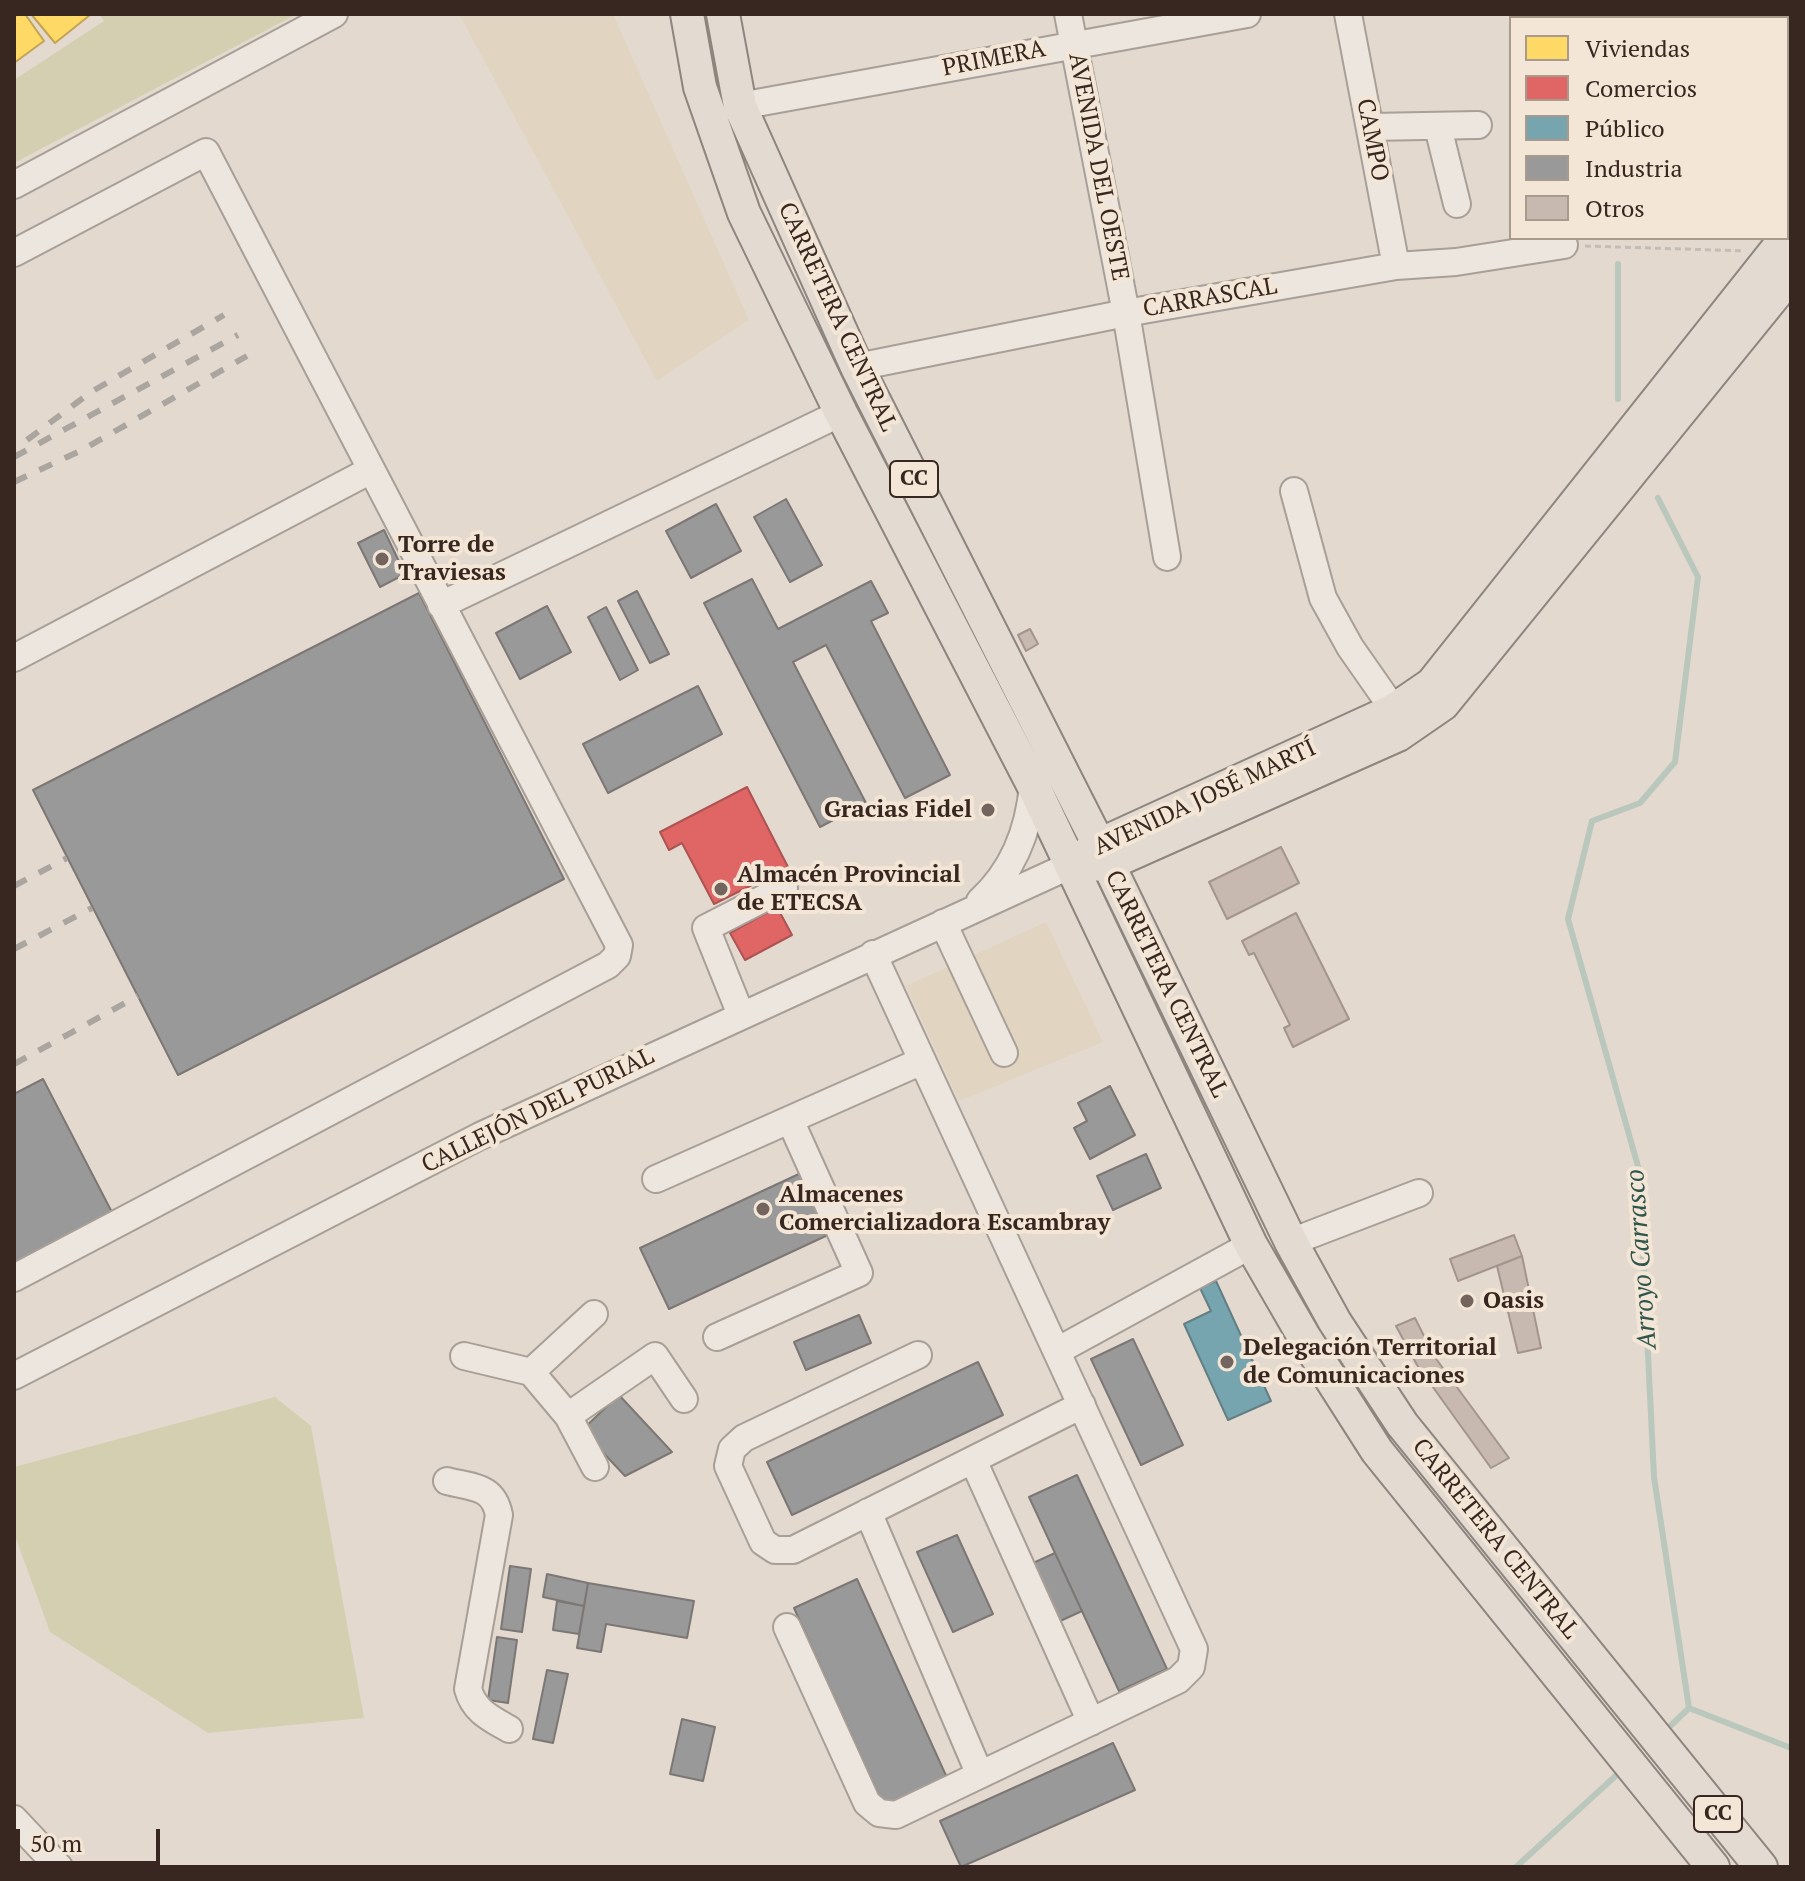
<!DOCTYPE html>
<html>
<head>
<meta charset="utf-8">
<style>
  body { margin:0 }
  #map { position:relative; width:1805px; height:1881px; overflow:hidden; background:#e3d9cf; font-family:"PT Serif",serif }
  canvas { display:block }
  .frame { position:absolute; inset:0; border:16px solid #372720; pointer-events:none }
  .legend { position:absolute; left:1509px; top:16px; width:280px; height:224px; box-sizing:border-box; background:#f3e6d6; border:2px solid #a89a8d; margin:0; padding:10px 14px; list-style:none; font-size:24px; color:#372720 }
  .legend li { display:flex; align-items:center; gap:16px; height:40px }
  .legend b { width:40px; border:2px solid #a89a8d }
  .scale { position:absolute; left:16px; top:1829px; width:144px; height:36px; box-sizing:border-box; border:4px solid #372720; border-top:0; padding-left:10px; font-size:24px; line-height:28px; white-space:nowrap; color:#372720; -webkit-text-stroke:6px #f3e6d6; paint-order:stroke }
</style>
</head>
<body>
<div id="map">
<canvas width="1805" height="1881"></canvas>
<div class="frame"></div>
<ul class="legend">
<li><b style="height:22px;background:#ffd966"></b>Viviendas</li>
<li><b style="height:22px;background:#e06666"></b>Comercios</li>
<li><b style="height:22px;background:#76a5af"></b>Público</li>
<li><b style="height:22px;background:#999"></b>Industria</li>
<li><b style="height:22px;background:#c7b8b0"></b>Otros</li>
</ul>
<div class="scale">50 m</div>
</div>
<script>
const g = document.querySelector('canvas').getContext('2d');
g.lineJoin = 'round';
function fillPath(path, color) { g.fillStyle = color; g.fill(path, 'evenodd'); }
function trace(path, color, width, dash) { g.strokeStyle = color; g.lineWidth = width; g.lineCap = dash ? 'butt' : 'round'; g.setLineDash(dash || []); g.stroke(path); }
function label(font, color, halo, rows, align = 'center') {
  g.font = font + ' "PT Serif",serif'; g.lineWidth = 8; g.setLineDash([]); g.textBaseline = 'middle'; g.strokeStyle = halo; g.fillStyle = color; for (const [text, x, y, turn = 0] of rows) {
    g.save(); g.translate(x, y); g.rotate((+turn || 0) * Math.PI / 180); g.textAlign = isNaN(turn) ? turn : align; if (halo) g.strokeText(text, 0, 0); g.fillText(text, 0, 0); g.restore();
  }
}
fillPath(new Path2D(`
  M459 14H613L749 320 657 381Z
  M1046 922 1103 1042 959 1101 906 986Z`), '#e1d5c1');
fillPath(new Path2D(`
  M99 14H297L14 163V80L104 21Z
  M275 1397 311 1426 364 1718 208 1733 50 1632 14 1533V1467Z`), '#d5cfb2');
const homes = new Path2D(`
  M18 14H25L44 41 14 63V17Z
  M31 14H90V15L55 43Z`);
fillPath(homes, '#ffd966');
trace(homes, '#c3a451', 2);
const shops = new Path2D(`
  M747 787 788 867 714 904 682 843 669 850 660 832Z
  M777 907 792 935 745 960 730 933Z`);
fillPath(shops, '#e06666');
trace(shops, '#ad5351', 2);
const public = new Path2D(`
  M1216 1281 1271 1401 1228 1420 1184 1324 1211 1311 1200 1288Z`);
fillPath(public, '#76a5af');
trace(public, '#637f84', 2);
const industry = new Path2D(`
  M786 499 822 565 790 582 754 517Z
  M716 504 741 551 691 578 666 531Z
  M384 530 405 574 380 587 358 543Z
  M752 579 778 629 871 581 888 613 871 621 950 775 905 798 826 645 793 662 866 803 820 827 704 603Z
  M637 591 669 654 650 663 618 601Z
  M419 593 564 879 178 1075 33 790Z
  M547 606 571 652 520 679 496 633Z
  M606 607 638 670 620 680 588 617Z
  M698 686 722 734 608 793 583 744Z
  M43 1079 116 1220 14 1273V1094Z
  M1110 1086 1135 1135 1090 1159 1074 1128 1087 1121 1078 1103Z
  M1146 1154 1161 1188 1113 1210 1097 1176Z
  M801 1173 830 1234 669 1309 640 1248Z
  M859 1315 871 1343 806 1370 794 1342Z
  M1133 1339 1183 1445 1141 1465 1091 1359Z
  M978 1362 1003 1415 792 1515 767 1462Z
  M619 1395 672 1452 625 1476 582 1430Z
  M1077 1475 1167 1669 1119 1691 1029 1497Z
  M957 1535 993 1614 953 1632 917 1552Z
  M1055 1553 1082 1611 1058 1622 1031 1564Z
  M510 1566 531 1569 522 1632 501 1629Z
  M547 1574 588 1583 584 1606 543 1597Z
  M857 1579 948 1780 885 1809 794 1608Z
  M588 1583 694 1601 687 1638 606 1624 601 1652 577 1648Z
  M557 1601 584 1606 579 1634 553 1630Z
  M497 1637 517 1640 508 1703 488 1700Z
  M547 1670 568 1674 553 1743 533 1739Z
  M682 1719 715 1727 703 1781 670 1774Z
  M1113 1743 1135 1790 961 1867 940 1821Z`);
fillPath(industry, '#999');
trace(industry, '#7c7775', 2);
trace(new Path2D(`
  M1612 14V18
  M1618 399V264
  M1658 498 1698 577 1675 762 1640 803 1592 821 1568 919 1639 1170 1654 1477 1689 1708 1663 1733
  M1689 1708 1791 1748
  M1516 1867 1622 1770`), '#bac7bd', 6);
const building = new Path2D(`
  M1030 629 1038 644 1026 651 1018 635Z
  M1281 847 1299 883 1227 919 1209 882Z
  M1296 913 1349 1019 1293 1047 1284 1028 1290 1025 1254 953 1249 955 1242 941Z
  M1514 1235 1522 1256 1458 1281 1450 1259Z
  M1522 1256 1541 1348 1518 1353 1497 1266Z
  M1415 1318 1434 1356 1509 1458 1491 1468 1417 1365 1396 1326Z`);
fillPath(building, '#c7b8b0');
trace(building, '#a3958e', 2);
const minor = new Path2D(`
  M1068 14 1126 313 1167 557
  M1348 14 1396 266
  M740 106 1247 14
  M1370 127 1478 125
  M1438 127 1457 204
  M14 185 334 14
  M14 253 206 152 619 945 617 956 608 965 14 1278
  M857 367 1126 313 1396 266 1456 262 1564 245
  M1294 491 1323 598 1350 647 1394 710
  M441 605 841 413
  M14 658 371 470
  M980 901C1014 870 1029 830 1033 785
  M943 923 1004 1053
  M741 1015 706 928 784 888
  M656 1179 922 1061
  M1291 1242 1419 1193
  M717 1337 859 1273 790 1120
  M1057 1351 1251 1245
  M918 1355 744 1438 732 1449 728 1466 763 1542 775 1550H793L1082 1405
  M464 1356 531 1372 568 1416 595 1467
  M531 1372 594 1314
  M14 1376 480 1136 1071 865
  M568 1416 655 1356 684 1399
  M973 1460 1091 1722
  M447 1481C473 1488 493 1485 499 1515L468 1689C474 1711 490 1718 509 1729
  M868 1512 980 1775
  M787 1627 867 1803 879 1813 896 1815 1178 1680 1191 1667 1194 1649 873 954
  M14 1819 59 1867`);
const major = new Path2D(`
  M687 14 700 87 744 213 841 413 1033 785 1251 1245 1303 1335 1377 1451 1713 1867
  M723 14 740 106 857 367 1099 845 1291 1242 1335 1322 1402 1424 1761 1867
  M1786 238 1432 684 1394 710 1099 845 1071 865 1108 864 1398 735 1443 704 1791 275`);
trace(minor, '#a89f97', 30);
trace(major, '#8e857e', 36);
trace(new Path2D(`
  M1585 246 1745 251`), '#c4bdb6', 3, [6, 4]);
trace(minor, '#ece6df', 26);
trace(major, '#e3dbd2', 32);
trace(new Path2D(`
  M27 440 91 392 224 315
  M14 457 238 335
  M14 482 82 450 247 356
  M14 886 67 858
  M14 949 92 908
  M14 1064 138 996`), '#aba5a0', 6, [14, 14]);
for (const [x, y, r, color] of [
  [382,559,8,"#73655d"],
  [988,810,8,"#73655d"],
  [721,889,8,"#73655d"],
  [763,1209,8,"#73655d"],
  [1467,1301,8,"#73655d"],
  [1227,1362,8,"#73655d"]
]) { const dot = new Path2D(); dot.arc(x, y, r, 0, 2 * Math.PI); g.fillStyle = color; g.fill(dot); trace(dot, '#f3e6d6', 3); }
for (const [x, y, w] of [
  [914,479,48],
  [1718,1814,48]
]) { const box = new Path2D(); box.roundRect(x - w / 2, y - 18, w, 36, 6); g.fillStyle = '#f3e6d6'; g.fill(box); trace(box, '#372720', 2); }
label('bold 22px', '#372720', null, [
  ["CC",914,479],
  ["CC",1718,1814]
]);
label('24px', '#372720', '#f3e6d6', [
  ["PRIMERA",994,59,-11],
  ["CAMPO",1372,140,79],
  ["AVENIDA DEL OESTE",1098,167,79],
  ["CARRASCAL",1210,298,-10],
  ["CARRETERA CENTRAL",837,317,65],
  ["AVENIDA JOSÉ MARTÍ",1205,798,-25],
  ["CARRETERA CENTRAL",1166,984,64],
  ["CALLEJÓN DEL PURIAL",538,1111,-26],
  ["CARRETERA CENTRAL",1495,1539,51]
]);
label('bold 24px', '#372720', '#f3e6d6', [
  ["Torre de",398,545],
  ["Traviesas",398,573],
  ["Gracias Fidel",972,810,"right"],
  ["Almacén Provincial",737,875],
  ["de ETECSA",737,903],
  ["Almacenes",779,1195],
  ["Comercializadora Escambray",779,1223],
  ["Oasis",1483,1301],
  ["Delegación Territorial",1243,1348],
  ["de Comunicaciones",1243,1376]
], 'left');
label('italic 26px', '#30554d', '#f3e6d6', [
  ["Arroyo Carrasco",1642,1259,-94]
]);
</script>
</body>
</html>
